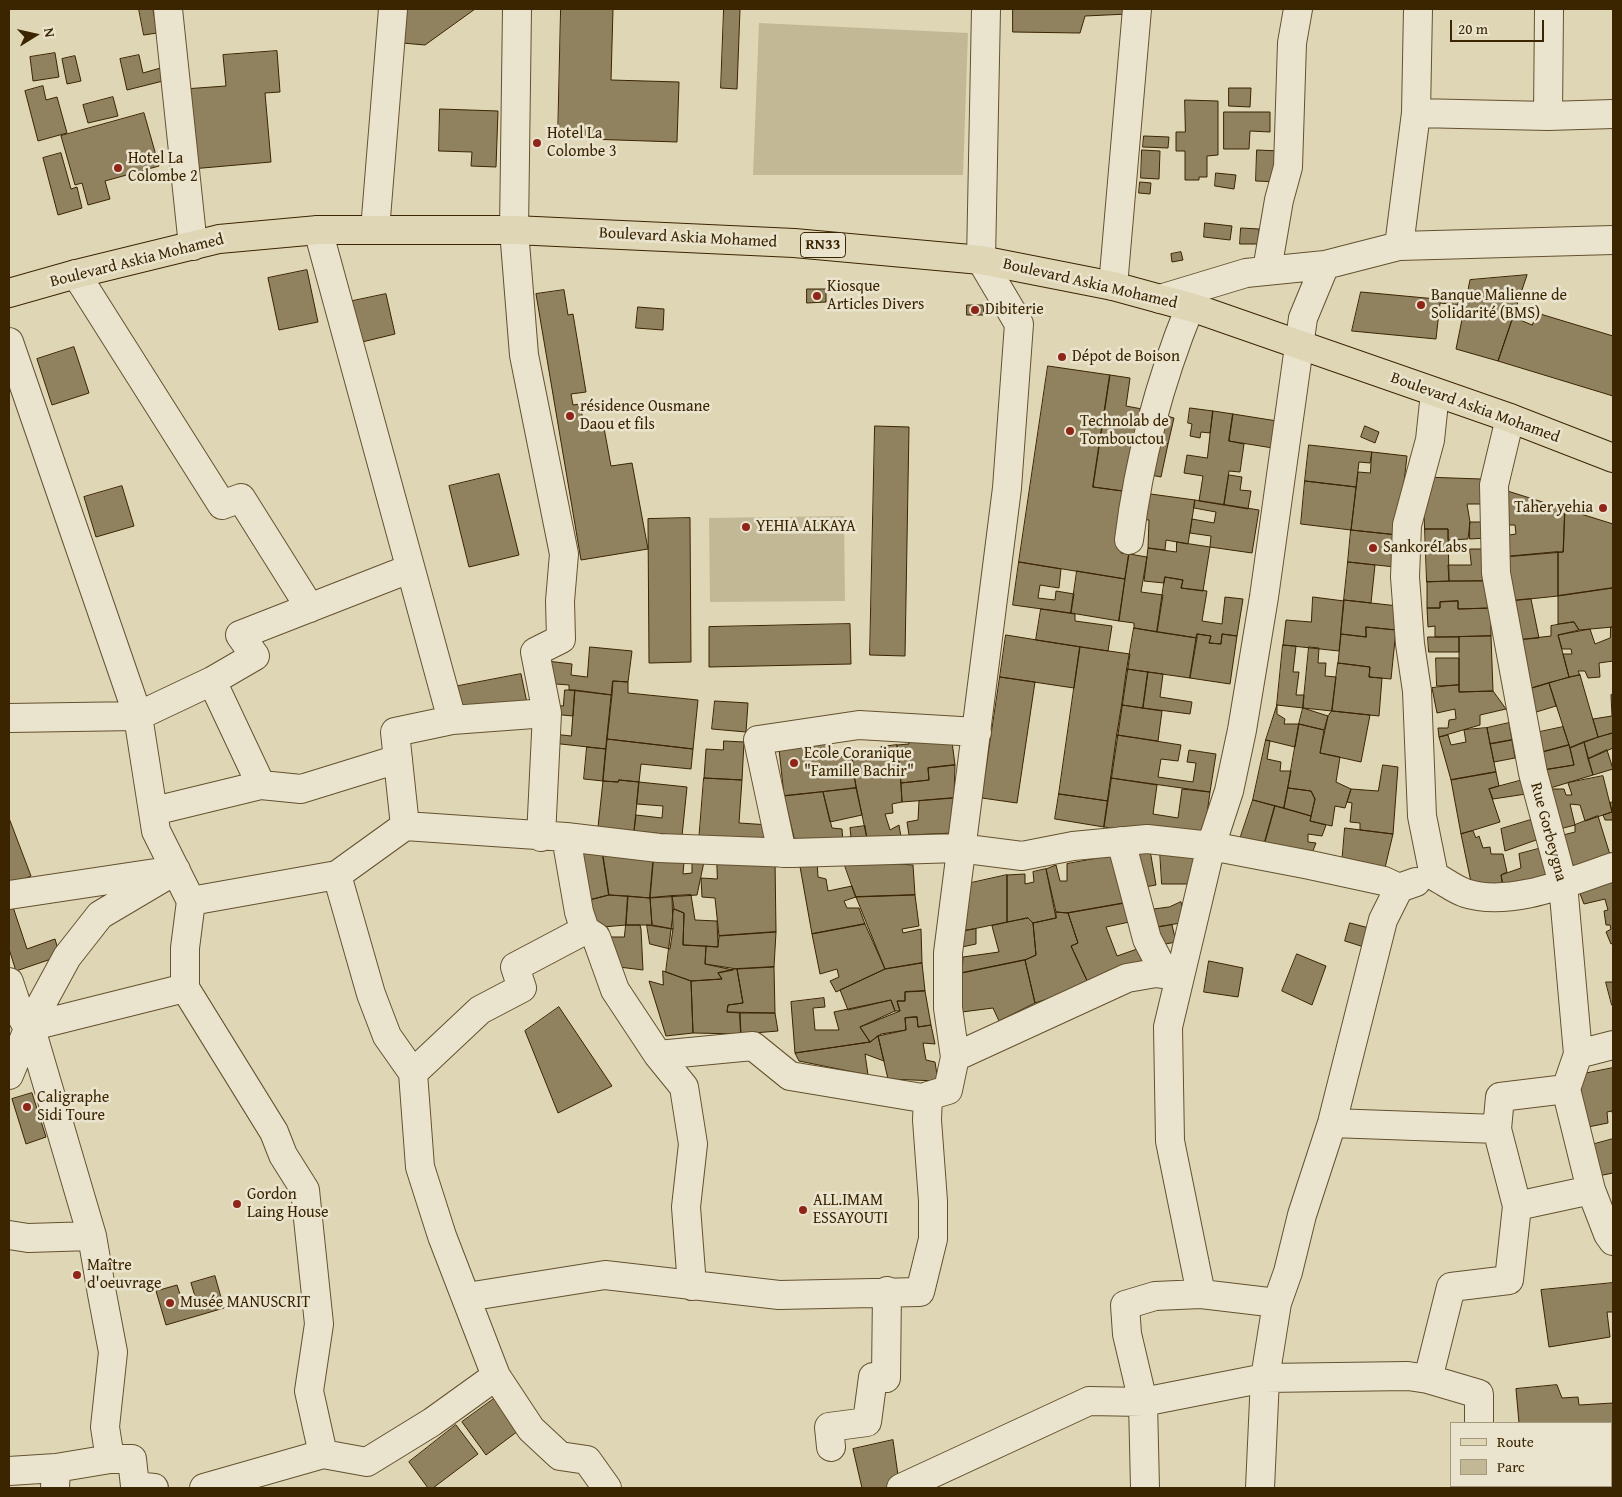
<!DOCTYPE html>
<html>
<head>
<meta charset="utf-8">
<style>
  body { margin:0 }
  #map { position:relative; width:1622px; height:1497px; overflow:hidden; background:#dfd6b5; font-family:"Gentium Book Plus",serif }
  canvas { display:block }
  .frame { position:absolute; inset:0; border:10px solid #3b2501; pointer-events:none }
  .legend { position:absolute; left:1450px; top:1422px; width:162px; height:65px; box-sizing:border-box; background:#eae4cf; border:1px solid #a4987d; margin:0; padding:6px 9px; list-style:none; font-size:15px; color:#3b2501 }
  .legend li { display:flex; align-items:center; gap:10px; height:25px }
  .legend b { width:25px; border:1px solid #a4987d }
  .north { position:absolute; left:10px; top:10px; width:50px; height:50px; -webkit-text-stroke:4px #eae4cf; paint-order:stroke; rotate:80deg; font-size:14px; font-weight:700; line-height:20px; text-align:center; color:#3b2501 }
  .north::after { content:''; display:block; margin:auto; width:18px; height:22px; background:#3b2501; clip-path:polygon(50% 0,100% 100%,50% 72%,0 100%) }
  .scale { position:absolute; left:1450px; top:20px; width:94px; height:22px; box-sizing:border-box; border:2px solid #3b2501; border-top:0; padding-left:6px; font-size:15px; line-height:18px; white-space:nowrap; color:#3b2501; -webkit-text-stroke:4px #eae4cf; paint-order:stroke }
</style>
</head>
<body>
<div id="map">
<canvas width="1622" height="1497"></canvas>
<div class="frame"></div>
<ul class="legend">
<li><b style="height:6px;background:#dfd6b5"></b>Route</li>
<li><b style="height:14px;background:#c3b896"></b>Parc</li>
</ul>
<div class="north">N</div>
<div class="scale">20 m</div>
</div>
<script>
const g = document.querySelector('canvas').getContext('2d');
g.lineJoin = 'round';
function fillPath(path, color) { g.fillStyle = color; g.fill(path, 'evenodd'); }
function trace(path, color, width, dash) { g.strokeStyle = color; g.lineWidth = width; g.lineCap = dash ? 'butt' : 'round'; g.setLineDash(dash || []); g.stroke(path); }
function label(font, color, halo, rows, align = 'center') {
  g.font = font + ' "Gentium Book Plus",serif'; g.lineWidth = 5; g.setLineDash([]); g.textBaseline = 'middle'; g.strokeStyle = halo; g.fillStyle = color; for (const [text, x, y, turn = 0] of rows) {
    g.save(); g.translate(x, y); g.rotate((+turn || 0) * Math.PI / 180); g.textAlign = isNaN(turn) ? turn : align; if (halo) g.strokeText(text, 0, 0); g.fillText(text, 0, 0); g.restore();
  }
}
fillPath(new Path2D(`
  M759 23 968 33 963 175H753Z
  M844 516 845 601 710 602 709 518Z`), '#c3b896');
const building = new Path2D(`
  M139 9H153L157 33 144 35Z
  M405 9H475L425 45 402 43Z
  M561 9H613L611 80 679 82 677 142 558 138Z
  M724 9H740L737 89 721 88Z
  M1013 9H1129L1128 14 1085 16 1080 33 1013 32Z
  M277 51 280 92 265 93 271 162 191 169 184 89 226 86 223 55Z
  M55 53 59 77 33 81 30 57Z
  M139 55 143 73 164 67 167 80 127 90 120 59Z
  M75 56 81 81 67 84 62 59Z
  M43 86 46 100 57 97 67 133 38 141 25 91Z
  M1229 88H1251L1250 107 1229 106Z
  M113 97 118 116 88 123 83 105Z
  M1185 100 1218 101V155L1207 156V177H1199V180H1185V151H1176V132H1185Z
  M440 109 498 111 496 167 471 166 472 152 439 151Z
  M1224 112H1270V132L1250 131 1249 149H1224Z
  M144 113 159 166 105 181 110 199 88 205 82 183 75 185 61 136Z
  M1144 136 1169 137 1168 148 1143 147Z
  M1142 150 1160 151 1159 179 1141 178Z
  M1257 150 1280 151V182L1256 181Z
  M61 153 71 189 77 187 82 208 58 215 43 158Z
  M1216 173 1236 175 1234 189 1215 186Z
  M1140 182 1151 183 1150 194 1139 193Z
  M1205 223 1232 226 1230 240 1204 237Z
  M1241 228 1259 229 1258 244H1240Z
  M1181 252 1183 260 1172 262 1171 254Z
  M307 270 318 322 279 330 268 278Z
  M1527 275 1498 361 1456 349 1470 280Z
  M807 289H826V302L807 303Z
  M564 290 568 315 573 314 586 392 571 394 573 405 580 404 585 431 604 428 611 466 632 463 648 549 581 560 536 294Z
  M1361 292 1458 301V305L1440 303 1436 339 1352 331Z
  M386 294 395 334 358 343 348 302Z
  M967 305H983L984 315H967Z
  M638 307 664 309 663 330 636 328Z
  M1537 313 1613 336V396L1498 361 1513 317 1532 325Z
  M74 347 89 393 52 405 37 359Z
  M1048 366 1110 375 1093 487 1130 492 1121 553 1129 554 1125 579 1019 562Z
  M1110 375 1130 378 1126 406 1142 409 1130 492 1093 487Z
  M1190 408 1213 411 1210 433 1201 432 1200 438 1190 436 1192 424 1188 423Z
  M1213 411 1233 414 1229 441 1244 444 1240 472 1229 471 1224 505 1199 501 1203 476 1184 473 1187 455 1207 458Z
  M1160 414 1174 418 1168 444 1154 440Z
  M1233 414 1277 421 1273 448 1229 441Z
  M875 426 909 427 905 656 870 655Z
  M1365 426 1379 432 1375 443 1361 437Z
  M1154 440 1168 444 1161 477 1146 474Z
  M1309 445 1372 452 1370 463 1359 462 1356 487 1305 481Z
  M1372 452 1407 456 1398 535 1351 530 1358 472 1370 473Z
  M499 474 519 555 469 567 449 486Z
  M1229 475 1242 477 1240 490 1251 491 1248 509 1224 505Z
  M1423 477 1481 479V504H1467L1470 522 1468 539 1448 540V529H1425Z
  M1305 481 1356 487 1351 530 1301 524Z
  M122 486 134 526 96 537 84 497Z
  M1501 489 1565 509 1563 552 1504 557 1503 536 1516 534 1515 525H1500Z
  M1143 493 1195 500 1188 544 1166 540 1165 550 1148 548 1149 520 1139 519Z
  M1195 500 1259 510 1252 553 1210 547 1211 536 1190 533 1192 519 1214 523 1216 512 1194 508Z
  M1565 509 1613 524V588L1558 596V552H1563Z
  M690 518 691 662 649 663 648 519Z
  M1470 522H1487V538L1470 539Z
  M1425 529H1448L1449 581 1427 582Z
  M1351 530 1398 535 1395 567 1348 562Z
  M1177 542 1210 547 1203 591 1181 588 1183 580 1165 577 1164 583 1144 581 1148 548 1176 552Z
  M1470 549H1489L1490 581H1449L1448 565H1471Z
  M1558 552V596L1510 601 1504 557Z
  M1129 554 1147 557 1141 592 1163 595 1157 632 1134 628V623L1119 621Z
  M1019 562 1061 569 1059 588 1040 585 1038 598 1055 600 1056 591 1074 594 1071 613 1013 605Z
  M1348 562 1375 565 1371 603 1344 600Z
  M1077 571 1125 579 1119 621 1071 613Z
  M1165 577 1183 580 1181 588 1207 591 1202 621 1222 624 1225 597 1243 599 1237 636 1222 634 1221 644 1209 643 1211 636 1197 634V638L1157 632Z
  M1490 581 1491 608 1458 609V601L1440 602V608H1427V582Z
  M1613 588V627L1579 630 1574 622 1558 624V596Z
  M1313 597 1344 601 1339 651 1283 645 1286 620 1311 622Z
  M1531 599 1539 638 1516 640 1510 601Z
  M1344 600 1398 606 1396 630 1366 627V637L1341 634Z
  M1458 601V609L1491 608V636L1435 637V626L1428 627 1427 608H1440V602Z
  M1041 609 1075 614V621L1112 626 1108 651 1036 640Z
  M1574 622 1579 630 1558 635 1569 677 1529 689 1516 640 1551 636V626Z
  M850 624 851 664 709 667V627Z
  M1366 627 1396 630 1391 679 1369 677 1370 667 1338 663 1341 634 1366 637Z
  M1611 627H1613V661L1599 663 1600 677 1588 678 1585 671H1578L1580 675 1569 677 1563 654H1572L1571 649H1562L1558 635 1590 629 1595 644 1610 638Z
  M1134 628 1197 638 1190 678 1127 669Z
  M1197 634 1211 636 1209 643 1221 644 1222 634 1237 636 1230 684 1190 678Z
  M1006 635 1080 647 1074 688 1000 677Z
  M1491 636 1493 691 1459 692V637Z
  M1428 637H1459V652H1429Z
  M1283 645 1296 646 1293 672H1299L1296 695H1304L1303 708 1277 705Z
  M590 647 632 651 628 682 613 681 612 695 569 690V685L544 683 547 661 572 664 571 675 587 677Z
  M1080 647 1130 654 1108 801 1059 794Z
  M1309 647 1319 648 1318 663H1326L1325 676 1336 677 1332 711 1303 708Z
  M1436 658H1459V685L1437 686Z
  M1338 663 1370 667 1369 677 1382 678 1379 716 1332 711Z
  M1127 669 1148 672 1143 708 1122 705Z
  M1148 672 1163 674 1160 697 1192 702 1190 714 1143 708Z
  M521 674 527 703 453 718 448 688Z
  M1580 675 1598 737 1570 748 1549 683Z
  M1000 677 1035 682 1017 803 982 798Z
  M613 681 628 682V693L698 700 693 749 607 739Z
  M1549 683 1556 706 1533 713 1529 689Z
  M1459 685V692L1493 691 1506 709 1480 715V725L1439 737 1438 728H1448L1449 720 1456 719 1455 709 1437 713 1432 688Z
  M565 690H575L573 716 552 714 553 705 563 706Z
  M575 690 612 695 606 749 552 743 553 734 571 736Z
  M1613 694V733L1598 737 1593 719 1612 716 1611 695Z
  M715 701 748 703 746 732 712 729Z
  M1122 705 1162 711 1158 741 1117 735Z
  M1277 705V714L1285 719 1284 724H1299L1295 747 1266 740Z
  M1303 708 1328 716 1324 730 1299 724Z
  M1332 711 1370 715 1361 762 1320 753 1328 716Z
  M1509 723 1512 740 1490 744 1487 728Z
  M1299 724 1324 730 1320 753 1340 757 1336 782 1351 789 1345 808 1335 806 1332 826 1310 821 1315 799 1311 791 1288 788Z
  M1563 727 1569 745 1539 753 1535 733Z
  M1487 728 1496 772 1451 780 1439 737 1448 735 1451 745 1466 742 1464 730Z
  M1613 733V748L1588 759 1584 742Z
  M951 734 955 765 928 768 929 780 901 783 897 745 909 744 908 739Z
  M1117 735 1181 745 1178 761 1161 759 1158 777 1193 782 1196 763 1187 762 1189 750 1216 754 1210 792 1111 778Z
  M607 739 693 749 691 769 641 764 639 782 619 780 618 782 603 781Z
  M1266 740 1270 741 1267 759 1281 762 1280 771H1291L1284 808 1253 800Z
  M1512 740 1515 758 1494 762 1490 744Z
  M724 741 744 742 742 780 704 778 706 749 723 750Z
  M1584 742 1593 775 1547 789 1543 770 1574 765 1570 748Z
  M829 743V750L838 749 839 757 852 756 856 788 784 796 779 749Z
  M897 745 900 771 854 776 852 756 882 753 881 747Z
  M1569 745 1574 765 1543 770 1539 753Z
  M587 747 606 749 603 781 584 779Z
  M1607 750 1613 769 1593 775 1588 759Z
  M955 765 954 798 902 802 901 783 929 780 928 768Z
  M1383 765 1398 767 1393 834 1360 830V823L1350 822 1352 803 1347 802 1351 789 1378 791Z
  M900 771 902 802 892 804 893 813 885 814 890 830 899 825 901 837 867 839 854 776Z
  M1496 772 1499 786 1489 789 1500 822 1461 834 1451 780Z
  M1603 776 1612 812 1585 821 1580 805 1570 804 1575 825 1556 830 1547 789H1564L1566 795H1572L1568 783Z
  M704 778 742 780 739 823 770 825 768 846 699 841Z
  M1111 778 1157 785 1153 814 1178 818 1182 789 1210 792 1203 842 1104 827Z
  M619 780 639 782 634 831 598 827 603 781 618 782Z
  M1523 780 1526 794 1493 799 1489 789Z
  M639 782 687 787 682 836 634 831 636 815 662 818 663 806 637 804Z
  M856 788 862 815 830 822 823 792Z
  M1288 788 1311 791 1315 799 1311 816 1284 808Z
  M823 792 832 828 842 829 843 843 796 846 784 796Z
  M1059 794 1108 801 1104 827 1055 819Z
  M954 798V833L909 835 907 822 918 820 919 801Z
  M1253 800 1275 806 1263 849 1239 842Z
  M1613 802V820H1605L1603 815 1612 812 1610 803Z
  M1275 806 1311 816 1310 821 1326 825 1322 836 1308 834V842L1316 843 1309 861 1263 849Z
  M1598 816 1611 858 1575 871 1563 835 1575 832V825Z
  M9 818 31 876 9 885Z
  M1534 819 1539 839 1505 851 1501 829Z
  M865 826 867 839 843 838 851 837 850 828Z
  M1345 828 1393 834 1384 872 1342 864Z
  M1473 831 1476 838 1479 836 1483 848 1490 847 1491 854H1503L1507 872 1501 875 1503 886 1471 882 1461 834Z
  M572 847 602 849 609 895 582 902Z
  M1542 848 1549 879 1503 886 1501 875 1521 868 1519 854Z
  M602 849 654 853 650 898 609 895Z
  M1150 850 1156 885 1139 888 1131 851Z
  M1160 851 1200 853 1196 884H1162Z
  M654 853 667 854V862H684L683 874 692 873V855L705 857 697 895 650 898Z
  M1117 855 1125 903 1068 913 1056 912 1046 869 1056 865 1060 881H1067V864Z
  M717 858 775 861 776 932 719 936 715 898 702 897 701 878 717 879Z
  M817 860 818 877 826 879 828 891 852 886 856 897 844 901 847 908H859L865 924 812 934 799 861Z
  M843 860 913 865 915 895 856 897Z
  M1046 869 1056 918 1033 923 1028 918 1007 922V875L1025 874V884L1034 882 1033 872Z
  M1007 875V922L963 931 962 885Z
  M1613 880V943L1611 944 1606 932 1611 929 1610 925H1606L1604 911 1608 910 1605 899 1584 904 1579 891Z
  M609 895 628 896 626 925 591 928 582 902Z
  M691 895 695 920 717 921 718 947 683 945 684 913 674 909 672 896Z
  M915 895 919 926 902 929 903 933 921 929 922 963 885 969 856 897Z
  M628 896 650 898 652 925H626Z
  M672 896 673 929 652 925 650 898Z
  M11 901 27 949 55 939 60 956 16 971 9 949V902Z
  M1181 902 1186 922 1152 928 1146 910 1169 907Z
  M1125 903 1134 921 1106 927 1117 956 1143 947 1150 965 1089 985 1071 946 1078 943 1068 913Z
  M674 909 684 913 683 945 706 946 705 964 733 970 718 973 722 979 691 981 666 972Z
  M1056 912 1068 913 1078 943 1071 946 1089 985 1035 1003 1025 960 1036 955 1033 923 1056 918Z
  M1028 918 1033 923 1036 955 1025 960 962 973 963 957 999 952 992 926Z
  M1350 923 1369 928 1364 947 1345 941Z
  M865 924 885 969 836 992 830 981 839 977 837 969 820 974 812 934Z
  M626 925H640L641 929 643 970 619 967 608 937H624Z
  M647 925 673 929 670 949 650 944Z
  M1172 925 1176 942 1155 946 1152 928Z
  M976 929V944L962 947 963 931Z
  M776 932 774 967 737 969 705 964 706 946 718 947 719 936Z
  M1297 954 1326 966 1312 1005 1282 991Z
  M1025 960 1035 1003 999 1021 993 1008 962 1012V973Z
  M1209 961 1243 968 1238 997 1204 992Z
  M922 963 925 991 905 992V1001H897L900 1011H895L891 1000 848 1010 840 990 885 969Z
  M774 967 775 1013 727 1012 728 1005 743 1003 737 969Z
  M737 969 743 1003 728 1005 727 1012 740 1013 741 1034 693 1033 691 981 722 979 718 973Z
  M663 971 691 981 693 1033 666 1036 649 981 663 985Z
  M1606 982H1613V1005H1612Z
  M925 991 931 1025 918 1027 917 1017 905 1018 906 1030 881 1034 870 1042 860 1027 900 1011 897 1001H905V992Z
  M824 998 825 1007 813 1008 815 1030H839L834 1012 891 1000 895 1011 860 1027 870 1042 795 1053 791 1002Z
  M559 1007 612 1086 558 1113 525 1031Z
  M740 1013H775L778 1031 741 1034Z
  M917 1017 918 1027 931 1025 935 1044 923 1043 926 1060 935 1062 938 1081 888 1079 878 1036 906 1030 905 1018Z
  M878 1036 884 1061 865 1054 868 1075 799 1061 795 1053 870 1042Z
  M1613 1068V1117L1612 1111 1607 1112 1608 1123 1588 1127 1578 1075Z
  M32 1093 46 1137 26 1144 12 1099Z
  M1613 1139V1173L1598 1176 1591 1145Z
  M215 1276 224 1308 166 1325 156 1291 177 1285 184 1307 197 1303 191 1283Z
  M1613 1283V1312H1607L1610 1337 1549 1347 1541 1290Z
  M1557 1385 1562 1398 1578 1397 1579 1405 1613 1403V1436L1611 1437V1423H1519L1516 1389Z
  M502 1393 526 1425 486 1455 462 1422Z
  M456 1425 478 1454 433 1488H428L409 1462Z
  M893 1440 899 1482 885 1488H862L853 1449Z`);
fillPath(building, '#90815f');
trace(building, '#3b2501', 1);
const minor = new Path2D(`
  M168 9 193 246
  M517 9 514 230 524 355 564 554 560 601 561 639 535 652 547 713 541 837
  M1416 113 1548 116 1613 114
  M1548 116 1549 9
  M318 230 452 720 395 732 405 826 337 875 371 994 387 1036 413 1073 420 1167 442 1236 496 1376 531 1429 560 1456 587 1460 607 1488
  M375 230 393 9
  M1399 246 1416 113 1418 9
  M1267 270 1279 200 1288 167 1292 43 1298 9
  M76 274 222 505 241 498 310 608
  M1113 286 1137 9
  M1160 299 1246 273 1325 265 1399 246 1613 240
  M9 342 138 716 156 831 191 901
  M1435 393 1430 440 1407 525 1405 577 1410 644 1417 691 1422 816 1434 876C1444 881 1454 889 1465 893 1510 908 1571 881 1613 867
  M1510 418 1494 485 1496 573 1533 773 1563 884 1578 1054 1566 1089 1591 1190 1608 1234 1613 1241
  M1129 540C1139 459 1159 383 1190 307
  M212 681 261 785
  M9 718 138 716 212 681 255 656 240 635 409 569
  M452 720 547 713
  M154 811 261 785 301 789 398 759
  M405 826 566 837 659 848 792 853 959 848 1022 856 1073 846 1147 839 1211 846 1310 865 1384 881 1399 888
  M566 837 579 912 585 930 596 937 615 990 658 1055 684 1087 693 1144 686 1207 692 1286
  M1121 841 1147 939 1161 966 1180 976
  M782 853 758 740 859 725 977 732
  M337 875 191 901 185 948V988L274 1132 283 1155 305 1190 319 1324 309 1391 323 1454 367 1462 432 1422 496 1376
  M9 895 162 872
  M9 982 19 1012 34 1039 92 1236 102 1294 113 1352 105 1427 110 1459 56 1468 55 1488
  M29 1027 185 988
  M1578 1054 1613 1045
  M658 1055 753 1046 790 1076 922 1098 928 1096
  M955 1057 1127 978 1156 973 1180 976
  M413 1073 480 1010 522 988 515 967 585 930
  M9 1075 29 1027 67 957 100 915 176 870
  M1332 1123 1497 1129 1500 1097 1566 1089
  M1517 1206 1591 1190
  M9 1235 28 1238 92 1236
  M1201 1294 1170 1141 1168 1027 1211 846 1229 791 1242 730 1264 597 1303 318 1325 265
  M467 1297 605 1275 779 1295 920 1292 933 1239V1201L927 1120 928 1096 948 1090 955 1057 948 1008V953L1007 488 1019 324 981 260 986 9
  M1428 1379 1451 1287 1509 1280 1517 1206 1497 1129
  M831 1447 829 1427 867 1422 873 1377 886 1378 887 1291
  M110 1459H132L135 1486 154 1488
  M9 1471 56 1468
  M1480 1486V1488
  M204 1488 323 1454
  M901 1488 1089 1401 1143 1402 1265 1378 1408 1376 1428 1379 1479 1394V1423
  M1145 1488 1143 1402 1127 1334 1125 1305 1155 1296 1201 1294 1277 1303
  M1260 1488 1265 1378 1277 1303 1288 1272 1302 1215 1332 1123 1383 920 1399 888 1416 882`);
const major = new Path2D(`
  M9 293 76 274 219 239 318 230H514L794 243 981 260 1113 286 1197 309 1510 418 1613 458`);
trace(minor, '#64512e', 30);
trace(major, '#3b2501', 30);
trace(minor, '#eae4cf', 28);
trace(major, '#dfd6b5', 28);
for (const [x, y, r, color] of [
  [537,143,5,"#8f2418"],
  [118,168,5,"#8f2418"],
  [817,296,5,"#8f2418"],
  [1421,305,5,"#8f2418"],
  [975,310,5,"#8f2418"],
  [1062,357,5,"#8f2418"],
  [570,416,5,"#8f2418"],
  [1070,431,5,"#8f2418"],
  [1603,508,5,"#8f2418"],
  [746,527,5,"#8f2418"],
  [1373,548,5,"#8f2418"],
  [794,763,5,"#8f2418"],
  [27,1107,5,"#8f2418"],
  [237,1204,5,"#8f2418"],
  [803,1210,5,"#8f2418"],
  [77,1275,5,"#8f2418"],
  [170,1303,5,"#8f2418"]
]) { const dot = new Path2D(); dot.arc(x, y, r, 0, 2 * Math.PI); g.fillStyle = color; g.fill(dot); trace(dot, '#eae4cf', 2); }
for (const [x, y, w] of [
  [823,245,45]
]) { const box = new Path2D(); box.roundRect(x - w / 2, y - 12.5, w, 25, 4); g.fillStyle = '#eae4cf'; g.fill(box); trace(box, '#3b2501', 1); }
label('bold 15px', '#3b2501', null, [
  ["RN33",823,245]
]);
label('16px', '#3b2501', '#eae4cf', [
  ["Hotel La",547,134],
  ["Colombe 3",547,152],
  ["Hotel La",128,159],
  ["Colombe 2",128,177],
  ["Kiosque",827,287],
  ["Articles Divers",827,305],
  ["Banque Malienne de",1431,296],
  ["Solidarité (BMS)",1431,314],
  ["Dibiterie",985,310],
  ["Dépot de Boison",1072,357],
  ["résidence Ousmane",580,407],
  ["Daou et fils",580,425],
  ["Technolab de",1080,422],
  ["Tombouctou",1080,440],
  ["Taher yehia",1593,508,"right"],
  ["YEHIA ALKAYA",756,527],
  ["SankoréLabs",1383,548],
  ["Ecole Coranique",804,754],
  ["\"Famille Bachir\"",804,772],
  ["Caligraphe",37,1098],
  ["Sidi Toure",37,1116],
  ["Gordon",247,1195],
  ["Laing House",247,1213],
  ["ALL.IMAM",813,1201],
  ["ESSAYOUTI",813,1219],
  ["Maître",87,1266],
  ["d'oeuvrage",87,1284],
  ["Musée MANUSCRIT",180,1303]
], 'left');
label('16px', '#3b2501', '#eae4cf', [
  ["Boulevard Askia Mohamed",688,238,3],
  ["Boulevard Askia Mohamed",137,261,-14],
  ["Boulevard Askia Mohamed",1090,284,13],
  ["Boulevard Askia Mohamed",1475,408,20],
  ["Rue Gorbeygna",1548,832,75]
]);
</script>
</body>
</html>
